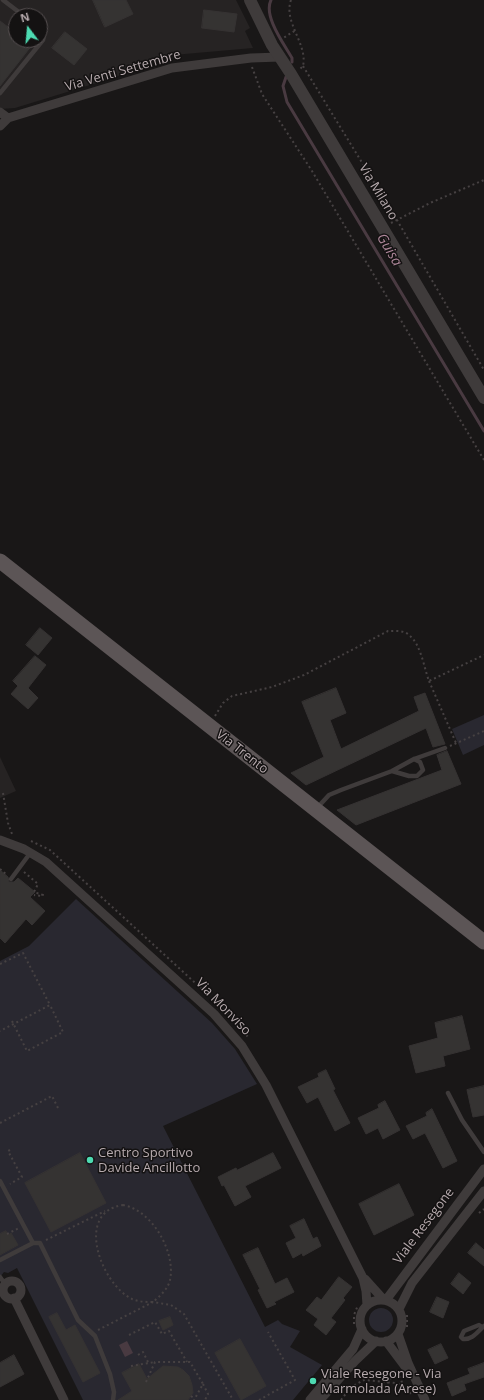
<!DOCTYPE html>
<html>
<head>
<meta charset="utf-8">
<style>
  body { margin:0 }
  #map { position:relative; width:484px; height:1400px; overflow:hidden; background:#191717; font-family:"Open Sans",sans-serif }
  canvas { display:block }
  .north { position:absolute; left:8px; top:8px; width:40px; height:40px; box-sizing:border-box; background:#141212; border:1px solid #554f50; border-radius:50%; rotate:344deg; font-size:11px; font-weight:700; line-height:16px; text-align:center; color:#b7abae }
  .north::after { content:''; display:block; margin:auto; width:14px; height:18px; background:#4ddbb2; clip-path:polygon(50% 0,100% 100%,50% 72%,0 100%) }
</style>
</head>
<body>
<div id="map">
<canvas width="484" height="1400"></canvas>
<div class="north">N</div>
</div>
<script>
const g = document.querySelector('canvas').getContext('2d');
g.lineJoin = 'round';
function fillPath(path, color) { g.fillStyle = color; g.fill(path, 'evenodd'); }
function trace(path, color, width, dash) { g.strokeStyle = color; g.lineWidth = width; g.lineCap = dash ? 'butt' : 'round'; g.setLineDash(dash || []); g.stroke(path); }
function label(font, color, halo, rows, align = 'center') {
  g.font = font + ' "Open Sans",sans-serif'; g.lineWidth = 3; g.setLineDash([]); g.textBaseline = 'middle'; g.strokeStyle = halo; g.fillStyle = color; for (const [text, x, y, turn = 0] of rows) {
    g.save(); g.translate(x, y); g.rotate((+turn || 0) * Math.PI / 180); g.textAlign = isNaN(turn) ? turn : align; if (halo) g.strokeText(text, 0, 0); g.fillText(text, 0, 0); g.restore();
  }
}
fillPath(new Path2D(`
  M0 0H236L250 28 245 31 253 48 162 56 116 77 15 108 0 109ZM16 16H40V40H16Z
  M0 757 16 791 0 798Z`), '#262323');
fillPath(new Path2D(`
  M484 715V745L463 755 452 729Z
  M76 899 212 1023 235 1049 257 1084 163 1126 265 1327 278 1320 282 1324 300 1331 290 1347 322 1365 293 1400H83L17 1268 8 1273 4 1272 0 1277V961L29 946Z
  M369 1320a12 12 0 1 1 24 0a12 12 0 1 1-24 0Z`), '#292830');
fillPath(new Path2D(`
  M127 1341 133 1353 125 1357 119 1345Z`), '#493a41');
trace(new Path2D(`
  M271 0C263 16 284 44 292 58V62
  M286 77 283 86 287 102 484 431`), '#493a41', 3);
const building = new Path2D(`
  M93 0H126L133 14 105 27Z
  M204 10 237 14 234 32 202 28Z
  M0 21 16 33V40H25L32 45 0 86Z
  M65 32 87 49 74 65 52 48Z
  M40 628 52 638 38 655 26 645Z
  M35 656 46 665 28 688 38 698 28 709 11 694 18 686 13 681Z
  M336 688 346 713 330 720 341 749 419 711 414 697 425 693 445 744 433 747 426 728 306 785 291 773 324 757 302 702Z
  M447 751 461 784 356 825 337 810 442 770 437 755Z
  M0 870 8 877 9 882H14L18 878 35 892 30 897 45 911 32 925 26 919 5 943 0 938Z
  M462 1016 470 1049 443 1056 445 1066 416 1073 409 1046 438 1038 435 1023Z
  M326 1070 335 1089 333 1090 350 1123 335 1131 318 1097 307 1103 298 1087 319 1077 318 1074Z
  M484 1086V1115L473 1117 467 1090Z
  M385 1101 400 1130 383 1139 378 1128 366 1134 358 1118 379 1108 378 1105Z
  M432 1109 457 1161 443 1168 425 1133 413 1139 406 1126 427 1116 426 1113Z
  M80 1153 106 1203 51 1232 25 1183Z
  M273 1153 281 1168 245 1186 251 1197 235 1206 224 1185 222 1186 218 1177 236 1168 237 1170Z
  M399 1184 414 1215 374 1235 359 1204Z
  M304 1219 313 1239 317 1237 321 1246 303 1256 302 1253 293 1258 286 1243 296 1238 290 1226Z
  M6 1231 8 1235 11 1233 18 1245 0 1255V1234Z
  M476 1243 484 1250V1266L468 1253Z
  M258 1248 275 1284 287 1278 294 1292 274 1302 276 1304 267 1308 258 1290 260 1289 243 1255Z
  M459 1273 471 1283 463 1294 451 1284Z
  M339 1277 352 1287 343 1298 345 1300 331 1318 336 1322 326 1335 314 1325 318 1319 306 1310 317 1297 321 1300Z
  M437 1297 449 1302 443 1318 430 1312Z
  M57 1313 66 1330 75 1325 100 1373 83 1382 49 1317Z
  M170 1317 173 1325 163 1330 159 1321Z
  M240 1339 266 1386 241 1400 215 1353Z
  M441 1344 448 1358 435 1364 428 1350Z
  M14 1355 24 1374 0 1387V1363Z
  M484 1363V1377L464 1384 466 1390 452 1396 447 1383 470 1374 468 1369Z
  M139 1364 147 1379 163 1366 178 1367 183 1370 189 1376 192 1385 193 1393 188 1400H118L132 1391 122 1373Z`);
fillPath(building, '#353332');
trace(building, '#353232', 1);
trace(new Path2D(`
  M291 0C283 22 308 44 303 66L299 70
  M280 40 296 30
  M303 66 397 220 484 370
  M252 67 262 94 312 171 484 460
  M391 223 430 203 484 180
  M429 681 456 743
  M215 716 223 703 232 696 272 687 304 675 388 631C395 631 404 630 409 635 421 644 424 668 429 681L484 655
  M450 746 484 731
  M3 793 8 823 12 834
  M31 841 50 850 204 991
  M0 869 7 875
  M24 872 38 884 34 892 43 895 41 896 34 895
  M0 964 23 953 50 1005 0 1031
  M223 1009 244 1031 249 1039
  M12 1021 27 1051 63 1032 50 1005
  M0 1123 52 1096 58 1108
  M10 1150 8 1151 22 1177 10 1184
  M123 1205C152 1210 176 1252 170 1280 168 1289 160 1296 153 1302 146 1302 139 1302 132 1299 101 1284 74 1212 123 1205Z
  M479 1213 484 1209
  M7 1234 19 1228
  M46 1240 105 1211
  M407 1315V1330
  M354 1324V1315L358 1305
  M98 1330 153 1302 171 1305 184 1314 233 1400
  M129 1335 155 1322 162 1334 169 1331 187 1362
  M138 1355 143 1352 148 1362
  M131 1366 155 1362
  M400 1376 403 1386
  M146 1382 155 1362H190L203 1384 194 1400
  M387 1383 397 1371
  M203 1384 208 1394 205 1400
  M191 1396 195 1399
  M259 1400 295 1380 268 1332
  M341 1400 351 1387 364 1380 396 1383 403 1386 411 1394`), '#464142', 2, [2, 3]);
trace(new Path2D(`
  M3 0 24 16
  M0 93 43 40 44 35 40 29
  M392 771 409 776H417L423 770 420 762 414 759
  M317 808 329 795 341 790 392 771 414 759 445 748
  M11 879 31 852
  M448 1093 462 1120 484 1152
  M0 1181 33 1243H40L78 1320 95 1336 110 1374 114 1392 113 1400
  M0 1260 33 1243
  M0 1277 5 1284
  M482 1327 479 1325 464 1331 461 1337 463 1339C473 1340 478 1331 484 1326`), '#3f3b3b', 4.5);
trace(new Path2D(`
  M0 112 8 118 172 68 251 58 280 57
  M0 126 8 118
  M0 840 24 849 46 862 214 1014 242 1046 266 1085 363 1278 366 1291 367 1305
  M365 1279 383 1299
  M3 1290a9 9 0 1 1 18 0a9 9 0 1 1-18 0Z
  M14 1298 64 1400
  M360 1321a21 21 0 1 1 42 0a21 21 0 1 1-42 0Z
  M386 1300 484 1169
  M399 1309 412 1283 484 1191
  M398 1334 408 1363 425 1400
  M386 1341 407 1369
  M310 1400 353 1349 362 1329
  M320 1400 355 1361 376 1341`), '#3f3b3b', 9);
trace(new Path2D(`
  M250 0 272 45 291 74 484 398`), '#3f3b3b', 12);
trace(new Path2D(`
  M0 561 484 942`), '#5c5556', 15);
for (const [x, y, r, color] of [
  [90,1160,4,"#4ddbb2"],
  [313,1381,4,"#4ddbb2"]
]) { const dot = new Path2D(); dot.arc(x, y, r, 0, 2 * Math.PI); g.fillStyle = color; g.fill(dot); trace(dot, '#141212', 1.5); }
label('13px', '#b7abae', '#141212', [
  ["Via Venti Settembre",123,71,-16],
  ["Via Milano",378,192,59],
  ["Via Trento",242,752,38],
  ["Via Monviso",223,1007,46],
  ["Viale Resegone",424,1226,-53]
]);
label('13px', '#b7abae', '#141212', [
  ["Centro Sportivo",98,1153],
  ["Davide Ancillotto",98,1168],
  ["Viale Resegone - Via",321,1374],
  ["Marmolada (Arese)",321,1389]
], 'left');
label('italic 14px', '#ae879a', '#141212', [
  ["Guisa",389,250,59]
]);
</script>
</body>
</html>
